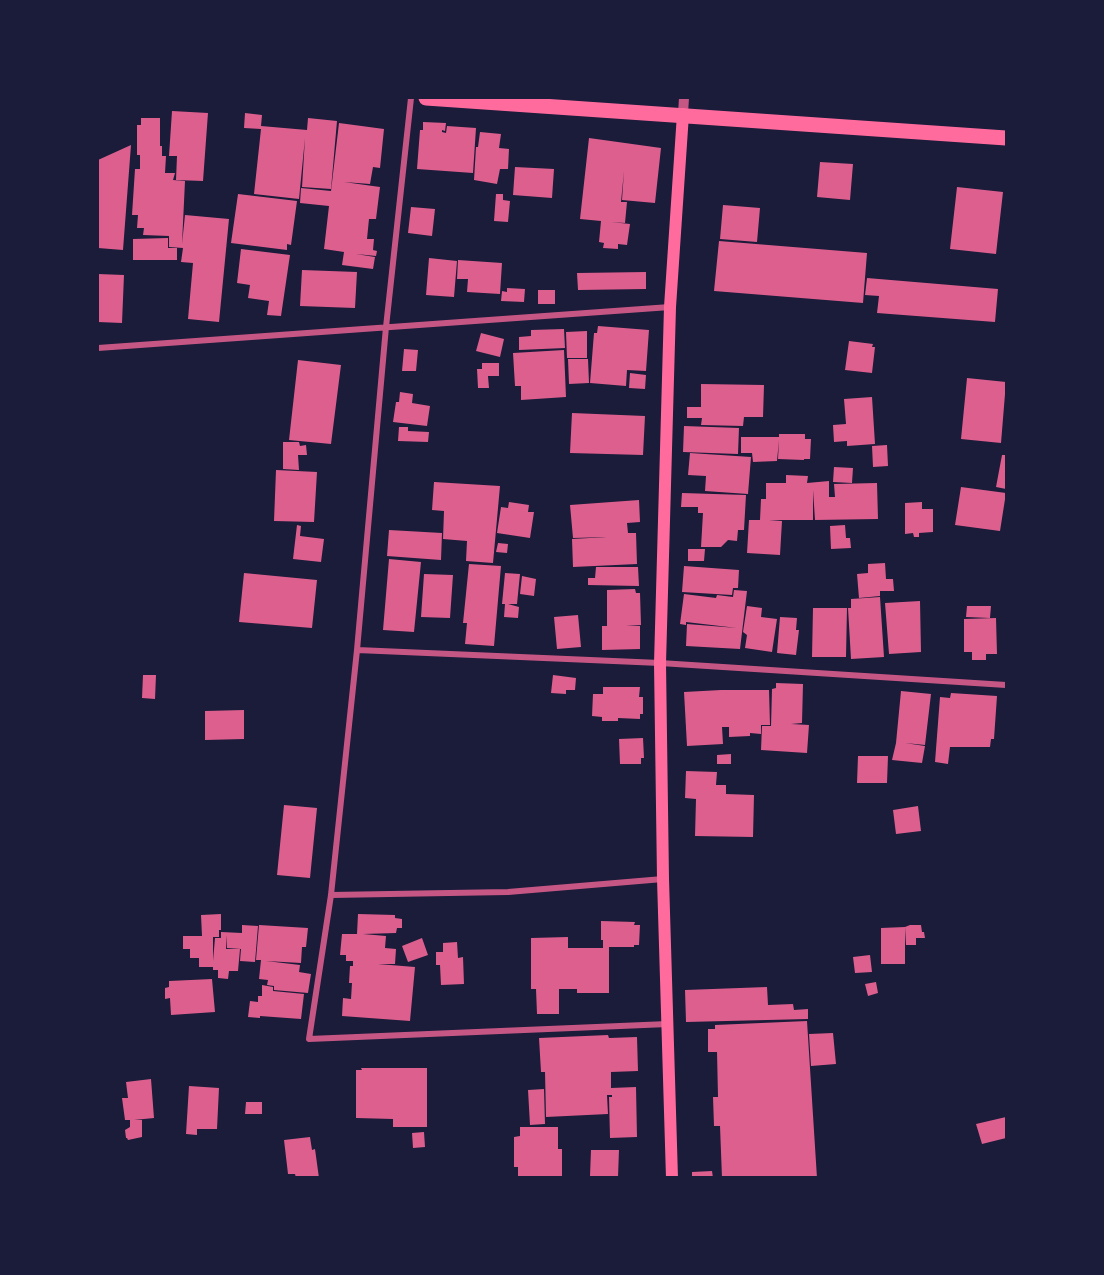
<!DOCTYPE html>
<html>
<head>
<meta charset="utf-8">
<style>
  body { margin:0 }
  #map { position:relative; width:1104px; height:1275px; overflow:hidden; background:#1b1b3a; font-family:"Alegreya Sans",sans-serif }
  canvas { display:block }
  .frame { position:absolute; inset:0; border:99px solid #1b1b3a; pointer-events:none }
</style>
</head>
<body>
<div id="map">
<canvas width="1104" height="1275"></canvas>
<div class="frame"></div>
</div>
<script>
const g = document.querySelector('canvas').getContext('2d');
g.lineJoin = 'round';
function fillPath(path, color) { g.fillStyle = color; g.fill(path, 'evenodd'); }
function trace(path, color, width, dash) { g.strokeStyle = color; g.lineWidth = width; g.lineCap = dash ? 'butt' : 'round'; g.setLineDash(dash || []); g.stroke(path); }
fillPath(new Path2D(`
  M172 111 208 113 203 181 176 180 177 156H169Z
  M245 113 262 115 261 126 307 130 308 118 337 121 331 189 302 187 305 138 299 199 254 194 261 129 244 128Z
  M141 118H160V146H162V156H166L165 173H175L173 180 185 181 182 244 185 215 229 219 219 322 188 319 193 263 181 262 183 248 169 247V236L143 235 144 228H137L138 215H132L135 169H140V155H137V125H141Z
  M423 122 446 123 445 131 442 130V132L446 133 447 126 476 128 473 173 417 169 420 130H423Z
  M339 123 384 129 380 168 373 167 370 184 344 182 380 187 376 219H369L367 239H374L373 250 377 251 376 256 356 254 375 257 373 269 342 265 344 252 324 249 329 206 300 203 301 188 331 191Z
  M480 132 501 134 499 148 509 149 508 169H500L497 184 474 180 476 147H478Z
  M589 138 661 148 655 203 622 200 624 171 621 202H627L625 223 611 222 630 224 627 245 618 244V249L603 248 604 243 599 242 601 221 580 219Z
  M131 145 123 250 98 248V160Z
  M820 162 853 164 850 200 817 197Z
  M515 167 554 169 552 198 513 195Z
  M957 187 1003 192 996 254 950 249Z
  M238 194 297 201 291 245 287 244V250L231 243Z
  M496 194H503V200L510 201 508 222 494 221Z
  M723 205 760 208 757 242 720 239Z
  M411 207 435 209 432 236 408 233Z
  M168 238V248H177V260H133V239Z
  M719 241 867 253 863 303 714 291Z
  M241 249 290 255 281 316 267 315 269 301 248 298 250 285 237 283Z
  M429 258 457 261 454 297 426 295Z
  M458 260 502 263 500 294 467 292 468 279H457Z
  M302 270 357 272 355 308 300 306Z
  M646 272V289L578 290 577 273Z
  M98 274 124 275 122 323 98 322Z
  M867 278 998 289 995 322 877 313 879 296 865 295Z
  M507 288 525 289 524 302 501 301 502 291 507 292Z
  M538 290H555V304H538Z
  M598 326 649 330 646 371 627 370 626 386 590 383 594 333H597Z
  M564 329 565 348 519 350V337L531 336V330Z
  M587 331V358H567L566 332Z
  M481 333 504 339 500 357 476 351Z
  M849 341 873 344 872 347H875L872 373 845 370Z
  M404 349 418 350 416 371H402Z
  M564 350 566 397 521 400V386H515L513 353Z
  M568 359H588L589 383 569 384Z
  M298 360 341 365 331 444 289 440Z
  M482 363H499V376H488L489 388H478L477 369H482Z
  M630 373 646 375 645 389 629 388Z
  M967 378 1006 382 1001 443 961 439Z
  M701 384 764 385 763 417H744L743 426 701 425 702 418H687V407H701Z
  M400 392 413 394 412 403 430 406 427 426 393 422 396 402H399Z
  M872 397 875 444 847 446V441L834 442 833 425 846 424 844 399Z
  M572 413 645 416 643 455 570 453Z
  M684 426 739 428 738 454 683 452Z
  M399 427H408V431L429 432 428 442 398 441Z
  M779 434H805V439H811L810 459H804V460L778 459 779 440 777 461 753 462 752 453H741V437H779Z
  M283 442H299L300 446 306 445 307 455H298L299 470 283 469Z
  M887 445 888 466 873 467 872 446Z
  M690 453 751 457 748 494 705 491 706 476 688 475Z
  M1002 455H1006V489L996 487Z
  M834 467 853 468 852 483 833 482Z
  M276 470 317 472 314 522 274 521Z
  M786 475 808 476 807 483 829 481V497H835L834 484 877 483 878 519 815 520 813 490V520H769L782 521 780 555 747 553 749 520H760L761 499H766V483H786Z
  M434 482 500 486 493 563 466 561 467 541 443 539 444 511 432 510Z
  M961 487 1006 493 1000 531 955 525Z
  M682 493 746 495 744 530H738L737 541 728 540 721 547H701L703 513H698V507H681Z
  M639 500 640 522 627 523 628 533H636L637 564 573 567 572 539 607 537 573 538 570 505Z
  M509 502 529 505 528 512H534L530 538 497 533 501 507 508 508Z
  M922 502V509H933V532L919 533V537H914L913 533 905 534V503Z
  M297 525 301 526 300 536 324 539 321 562 293 559Z
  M845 525 846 538H850L851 548 831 549 830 526Z
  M389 530 442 533 441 560 387 556Z
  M498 543 508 544 507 553 496 552Z
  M688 549H705L704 561H688Z
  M389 559 421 562 414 632 383 630Z
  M885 563 886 579H893L894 591H880V596L859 598 857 574 868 573V564Z
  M469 564 501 566 494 646 465 644 467 623H463Z
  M684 566 739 570 738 588H733L732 595 682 592Z
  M596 567H638L639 586 588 585V578H595Z
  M244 573 317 580 312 628 239 622Z
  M505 573 520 574 517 604H508L519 607 518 618 504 617 505 604H502Z
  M424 574 453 575 450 618 421 617Z
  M522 576 536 579 534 596 520 594Z
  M635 589 636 593H640L641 625 626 626H640V649L602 650V626H607V590Z
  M734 590 747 591 740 649 686 646 687 624 737 628 686 622V625L680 624 684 594 716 598 717 595 733 597Z
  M880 597 884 657 851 659 848 608H851V599Z
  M920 601 921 652 889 654 885 603Z
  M747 606 762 608 761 617 777 619 772 652 745 648 747 635 743 632Z
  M967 606H991L990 618 966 617Z
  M813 608H847L846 657H812Z
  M578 615 581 647 557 649 554 617Z
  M780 617 797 618 796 630H799L796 655 777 653Z
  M996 618 997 654H986V660H972V652H964V619Z
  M143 675H156L155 699 142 698Z
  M553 675 576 678 575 690H566V694L551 693Z
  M776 683 803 684 802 723 791 724 809 725 807 753 761 750 762 726H771L772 689 776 688Z
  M603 687H640L639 697H643V714H640V719L618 718V721H602V717L592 716 593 694H603Z
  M721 690H769L770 725H761V734L750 733V736L729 737V727H722L723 744 687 746 684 692Z
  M901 691 931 694 925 745 905 743 925 746 922 763 892 760 896 743Z
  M951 693 997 696 994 739H991L990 747H950L948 764 935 762 940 697 950 698Z
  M244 710V739L205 740V711Z
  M643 738 644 758H641V764H620L619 739Z
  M731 754V764H717V755Z
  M858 756H888L887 783H857Z
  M686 771 717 772 716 785H726V794L754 795 753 837 695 836 696 799 685 798Z
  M284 805 317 808 310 878 277 875Z
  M918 806 921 831 896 834 893 810Z
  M221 914V930H219V937H213V961L215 938H221V932L242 933V925L258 926 255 962 240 961 241 949 227 948V935L226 949H240L238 971H229L228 979 218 978V970H213V967H199V958H190V949H183V936H202L201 915Z
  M358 914 395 915V918L402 919V928H397L396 933 363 934 386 936 385 948 396 949 395 964H378L415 967 410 1021 342 1016 343 998 351 999 352 983H349L350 966H353V961H346V955H340L342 934H357Z
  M601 921 635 922 634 925H640L639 945H634V947H609V993H577V989H559V1014H537L536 989H531V938L568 937V948H603V940H601Z
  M259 925 308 928 306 947H302L301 963 266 961 300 965 299 972 311 974 308 993 274 990V986L267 985 268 980 259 979 261 960H256Z
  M910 925H921L922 932H924L925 938H916V945H906L905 927Z
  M905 927V964H881V928Z
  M422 938 428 955 408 962 402 946Z
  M457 942 458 958 463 957 464 984 441 985 440 965H436V952H443V943Z
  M870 955 872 972 855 973 853 957Z
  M212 979 215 1012 171 1015 170 998 165 999V988L169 987V981Z
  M876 982 878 993 868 996 865 984Z
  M262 985 273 987V991L304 994 301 1019 260 1016V1018L248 1017 250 1001 258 1002V996H262Z
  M767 987 768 1005 793 1004 794 1010 808 1009V1019L686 1022 685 990Z
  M807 1021 817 1178H722L720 1126H714L713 1097H718L717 1052H708V1029H715V1025Z
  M833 1033 836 1064 811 1066 809 1034Z
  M608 1035 609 1038 637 1037 638 1071 611 1072V1088L636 1087 637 1137 610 1138 609 1097H612V1095H607L608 1114 546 1117 545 1072H541L539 1038Z
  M361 1068H427V1127H393V1119L356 1118V1070H362Z
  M151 1079 154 1118 134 1120H142V1137L128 1140 127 1138H126L125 1130 130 1127V1120H125L122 1098H128L126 1082Z
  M189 1086 219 1088 217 1129H197V1135L186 1134Z
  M544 1089 545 1124 530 1125 528 1090Z
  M246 1102H262V1114H245Z
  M1006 1117V1138L982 1144 976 1124Z
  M520 1127H558V1149H562V1178H518V1167H514V1137L520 1136Z
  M424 1132 425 1147 413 1148 412 1133Z
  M310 1137 312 1150 315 1149 319 1178H296L295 1174H288L284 1140Z
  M591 1150H619L618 1177 590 1176Z
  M712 1171 713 1178H692V1172Z`), '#dd5f8e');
trace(new Path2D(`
  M411 98 386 327 357 650 331 895 309 1039 668 1024
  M98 348 670 307
  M357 650 660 663 1006 685
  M331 895 508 892 663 879`), '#c65784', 6);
trace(new Path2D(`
  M683 114 684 98`), '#c65784', 10);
trace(new Path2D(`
  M672 1178 663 879 660 663 670 307 683 114`), '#ff6b9d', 12);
trace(new Path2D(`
  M426 98 1006 138`), '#ff6b9d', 15);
</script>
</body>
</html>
